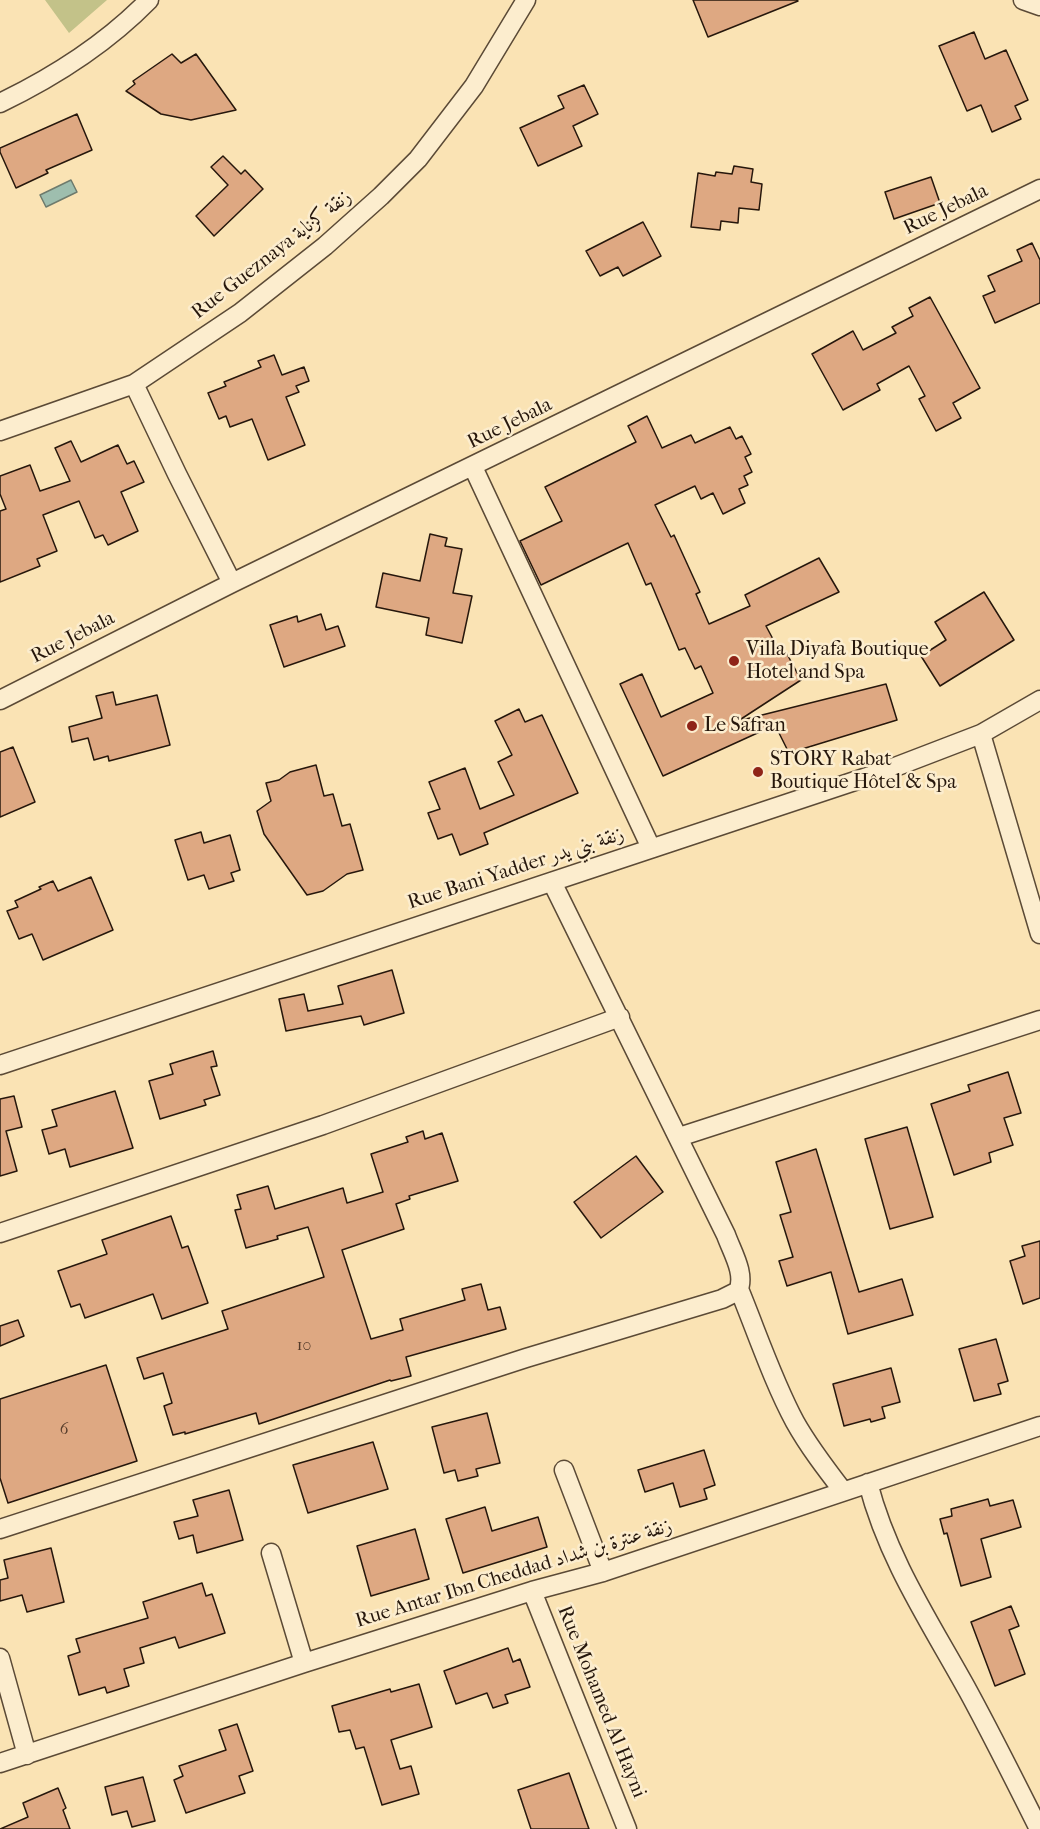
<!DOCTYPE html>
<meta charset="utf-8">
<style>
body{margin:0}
canvas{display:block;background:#fae3b4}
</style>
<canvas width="1040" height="1829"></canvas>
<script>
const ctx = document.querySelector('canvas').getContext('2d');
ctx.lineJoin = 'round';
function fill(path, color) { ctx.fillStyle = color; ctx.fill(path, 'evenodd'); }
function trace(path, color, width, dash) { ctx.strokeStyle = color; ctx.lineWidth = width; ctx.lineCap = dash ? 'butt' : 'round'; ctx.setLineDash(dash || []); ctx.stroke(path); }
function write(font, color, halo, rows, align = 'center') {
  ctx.font = font + ' "IM FELL French Canon",Amiri,serif'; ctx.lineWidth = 5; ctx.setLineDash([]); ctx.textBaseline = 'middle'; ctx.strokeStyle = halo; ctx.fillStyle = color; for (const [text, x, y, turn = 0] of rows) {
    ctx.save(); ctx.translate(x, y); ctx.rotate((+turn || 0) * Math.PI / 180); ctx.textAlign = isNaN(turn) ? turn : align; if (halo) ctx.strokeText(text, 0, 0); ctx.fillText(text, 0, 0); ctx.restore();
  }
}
fill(new Path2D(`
 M45,0H107L69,33Z`), '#c3c289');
const water = new Path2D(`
 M71,180L77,192L46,207L40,195Z`);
fill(water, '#9ebeae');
trace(water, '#6e7b6d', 1.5);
const building = new Path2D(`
 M693,0H797L798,1L708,37Z
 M974,32L985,59L1006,50L1028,100L1015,106L1021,119L992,132L981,105L967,111L939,46Z
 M172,54L181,63L196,54L236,110L191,120L161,114L126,91L135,84L133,81Z
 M584,85L598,114L573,126L582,146L538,166L520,128L564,108L558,96Z
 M77,114L92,150L46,170L48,173L16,188L0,152V148Z
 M223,156L241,174L245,170L263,189L214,236L196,216L228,185L211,167Z
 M734,166L753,169L751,182L762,184L759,210L739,208L738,223L721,221L720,230L691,227L698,173L715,176L716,172L732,174Z
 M931,177L940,203L894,219L885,192Z
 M643,222L661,256L623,276L618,267L600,276L586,251Z
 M1032,243L1040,260V303L995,323L983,296L995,291L988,276L1022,261L1017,250Z
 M930,297L980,388L953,403L961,418L936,431L919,399L925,396L909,366L877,384L880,390L843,410L812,354L853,331L863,350L896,333L892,327L913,316L909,308Z
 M274,355L282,375L304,367L309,381L296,386L299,392L286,397L305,445L268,460L252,419L230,427L226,416L219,419L208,393L226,386L224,382L261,367L258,361Z
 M647,416L662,448L691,435L695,443L730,427L736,439L742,436L751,454L745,457L752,472L744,476L748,485L739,489L745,503L723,514L713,493L701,499L695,486L655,505L671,537L674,535L700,592L696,594L709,624L750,606L745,595L819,558L839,592L766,626L782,656L787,654L801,680L738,721L886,684L897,720L789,753L775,725L663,776L620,684L642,674L661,717L713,693L701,666L695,669L685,648L679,650L651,583L646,585L628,543L541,585L520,541L562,521L545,487L636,442L628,426Z
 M71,441L81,462L118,445L127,464L134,461L144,482L121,492L138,531L108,545L103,535L95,538L79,501L43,515L57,551L37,559L40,566L0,582V511L6,509L0,494V476L30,465L40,491L70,481L55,448Z
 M430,534L447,538L445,546L462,549L453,593L472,596L462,643L426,635L429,618L376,607L383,573L420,581Z
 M984,592L1014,640L940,686L921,656L946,640L935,622Z
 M321,614L326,630L338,626L345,646L284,667L270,625L297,616L298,622Z
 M113,692L116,705L157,695L170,745L109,761L108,756L94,760L88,738L72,742L69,727L102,718L96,696Z
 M519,709L525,722L542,715L578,793L484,833L488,844L460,855L452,834L438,839L428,813L440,809L429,782L465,768L480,809L514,795L498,762L512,755L495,721Z
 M13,747L35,802L0,817V752Z
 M316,765L324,796L333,794L342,826L350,824L363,870L347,874L323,891L307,895L264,834L257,811L271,801L266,783L279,780L290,772Z
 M201,832L204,843L230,835L240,870L231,873L234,881L209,889L204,875L188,880L175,840Z
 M91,877L113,930L43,960L32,934L19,939L7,911L18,907L15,901L41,889L39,887L53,881L58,891Z
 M392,970L404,1013L364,1025L361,1016L286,1031L279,999L304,994L308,1011L343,1004L338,986Z
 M213,1051L217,1066L211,1067L220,1095L204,1100L206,1105L160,1119L149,1081L173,1074L170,1064Z
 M1008,1072L1021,1113L1004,1118L1013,1145L989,1153L991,1162L954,1175L931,1104L970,1091L968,1085Z
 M115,1091L133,1148L70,1167L65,1149L49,1154L42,1130L57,1126L52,1110Z
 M14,1096L22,1127L6,1131L17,1171L0,1176V1099Z
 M907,1127L933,1217L890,1229L865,1139Z
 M423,1131L425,1139L442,1133L458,1181L409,1196L410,1199L396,1204L404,1229L342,1250L371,1339L403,1330L400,1319L465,1300L462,1289L481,1284L488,1310L500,1307L506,1329L406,1357L411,1376L391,1381L390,1380L259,1424L256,1413L185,1434V1432L173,1435L164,1406L172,1403L163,1373L144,1379L137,1358L228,1329L222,1311L324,1277L308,1227L277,1236L278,1239L246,1248L235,1210L241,1209L237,1195L268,1186L275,1209L343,1188L347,1203L383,1192L371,1154L408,1142L406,1137Z
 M816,1149L859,1292L902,1279L913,1315L848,1334L831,1272L787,1286L779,1261L793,1257L780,1215L791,1212L776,1162Z
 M636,1156L663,1192L601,1238L574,1202Z
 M171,1216L182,1248L188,1246L208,1303L162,1319L153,1294L85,1318L80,1304L71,1307L58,1271L107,1254L102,1240Z
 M1040,1241V1298L1023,1304L1010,1261L1025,1256L1022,1246Z
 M18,1320L24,1336L0,1346V1326Z
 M996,1339L1008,1381L998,1384L1001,1394L974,1401L959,1349Z
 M106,1365L137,1461L8,1503L0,1478V1399Z
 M891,1368L900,1402L882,1407L885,1418L871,1422L870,1419L844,1426L833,1384Z
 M487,1413L500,1463L476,1469L478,1476L458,1481L455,1470L444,1473L432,1427Z
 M373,1442L388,1489L308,1513L293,1465Z
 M704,1450L715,1485L704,1489L707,1499L680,1507L673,1483L645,1492L638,1470Z
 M229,1490L243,1540L197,1553L193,1535L179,1539L174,1522L198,1516L193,1500Z
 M988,1499L990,1506L1013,1500L1021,1527L981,1539L991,1577L961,1586L947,1533L944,1534L940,1519L952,1516L951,1509Z
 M485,1507L492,1531L538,1517L547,1547L463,1573L446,1519Z
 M415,1529L429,1579L371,1596L357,1546Z
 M51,1548L64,1602L27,1612L22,1595L0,1601V1580L8,1578L4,1560Z
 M202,1583L206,1596L212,1594L225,1633L179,1648L175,1637L140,1648L144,1663L124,1669L129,1686L107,1693L105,1687L79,1695L68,1656L80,1652L76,1639L148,1618L143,1602Z
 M1011,1606L1019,1626L1009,1630L1025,1674L995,1686L971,1622Z
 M508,1648L513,1662L520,1659L530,1687L505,1695L508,1703L493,1708L487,1693L456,1704L444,1671Z
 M419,1684L432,1727L391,1740L400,1769L411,1766L419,1794L382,1805L364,1747L356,1749L350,1730L339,1732L332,1706L390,1689L391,1692Z
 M237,1724L253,1771L239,1776L245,1793L186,1813L174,1780L183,1776L179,1766L226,1750L219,1730Z
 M569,1773L589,1829H531L518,1790Z
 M143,1777L155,1821L132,1827L127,1811L112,1815L105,1787Z
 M58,1788L66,1808L63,1810L70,1829H0L28,1817L23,1803Z`);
fill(building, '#dea882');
trace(building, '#26170c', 1.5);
const street = new Path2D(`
 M1023,0L1040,6
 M0,103C56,76 106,44 149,0
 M134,384L177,474L232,583
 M0,431L134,384L240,313L325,246L381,196L418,159L474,86L526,0
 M473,467L651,848
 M0,700L232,583L1040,189
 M981,734L1040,934
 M0,1065L882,772L981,734L1040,700
 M679,1137L1040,1020
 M0,1233L323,1125L620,1017
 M739,1289C757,1333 773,1381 795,1422C809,1447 826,1469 843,1491
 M564,1470L603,1572
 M868,1483C888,1560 930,1622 968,1691C993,1737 1016,1783 1039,1829
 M0,1529L526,1358L722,1299L738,1291C746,1274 732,1252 726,1235L552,882
 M271,1553L304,1663
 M532,1591L627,1829
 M0,1658L27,1755
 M0,1763L304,1663L532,1591L603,1572L1040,1426`);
trace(street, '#5b4a36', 21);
trace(street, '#fcedce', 18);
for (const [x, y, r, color] of [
 [734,661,6,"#8f2418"],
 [692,726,6,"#8f2418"],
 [758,772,6,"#8f2418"]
]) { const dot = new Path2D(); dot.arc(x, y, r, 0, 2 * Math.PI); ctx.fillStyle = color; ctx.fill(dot); trace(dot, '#fcedce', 2); }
write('16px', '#543b2a', null, [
 ["10",304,1346],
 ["6",64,1430]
]);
write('20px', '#26170c', '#fcedce', [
 ["Rue Jebala",946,210,-26],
 ["Rue Gueznaya زنقة كزناية",272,255,-38],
 ["Rue Jebala",510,424,-26],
 ["Rue Jebala",73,638,-27],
 ["Rue Bani Yadder زنقة بني يدر",516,869,-18],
 ["Rue Antar Ibn Cheddad زنقة عنترة بن شداد",514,1574,-17],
 ["Rue Mohamed Al Hayni",601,1702,68]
]);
write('20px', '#26170c', '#fcedce', [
 ["Villa Diyafa Boutique",746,650],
 ["Hotel and Spa",746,673],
 ["Le Safran",704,726],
 ["STORY Rabat",770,760],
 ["Boutique Hôtel & Spa",770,783]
], 'left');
</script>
